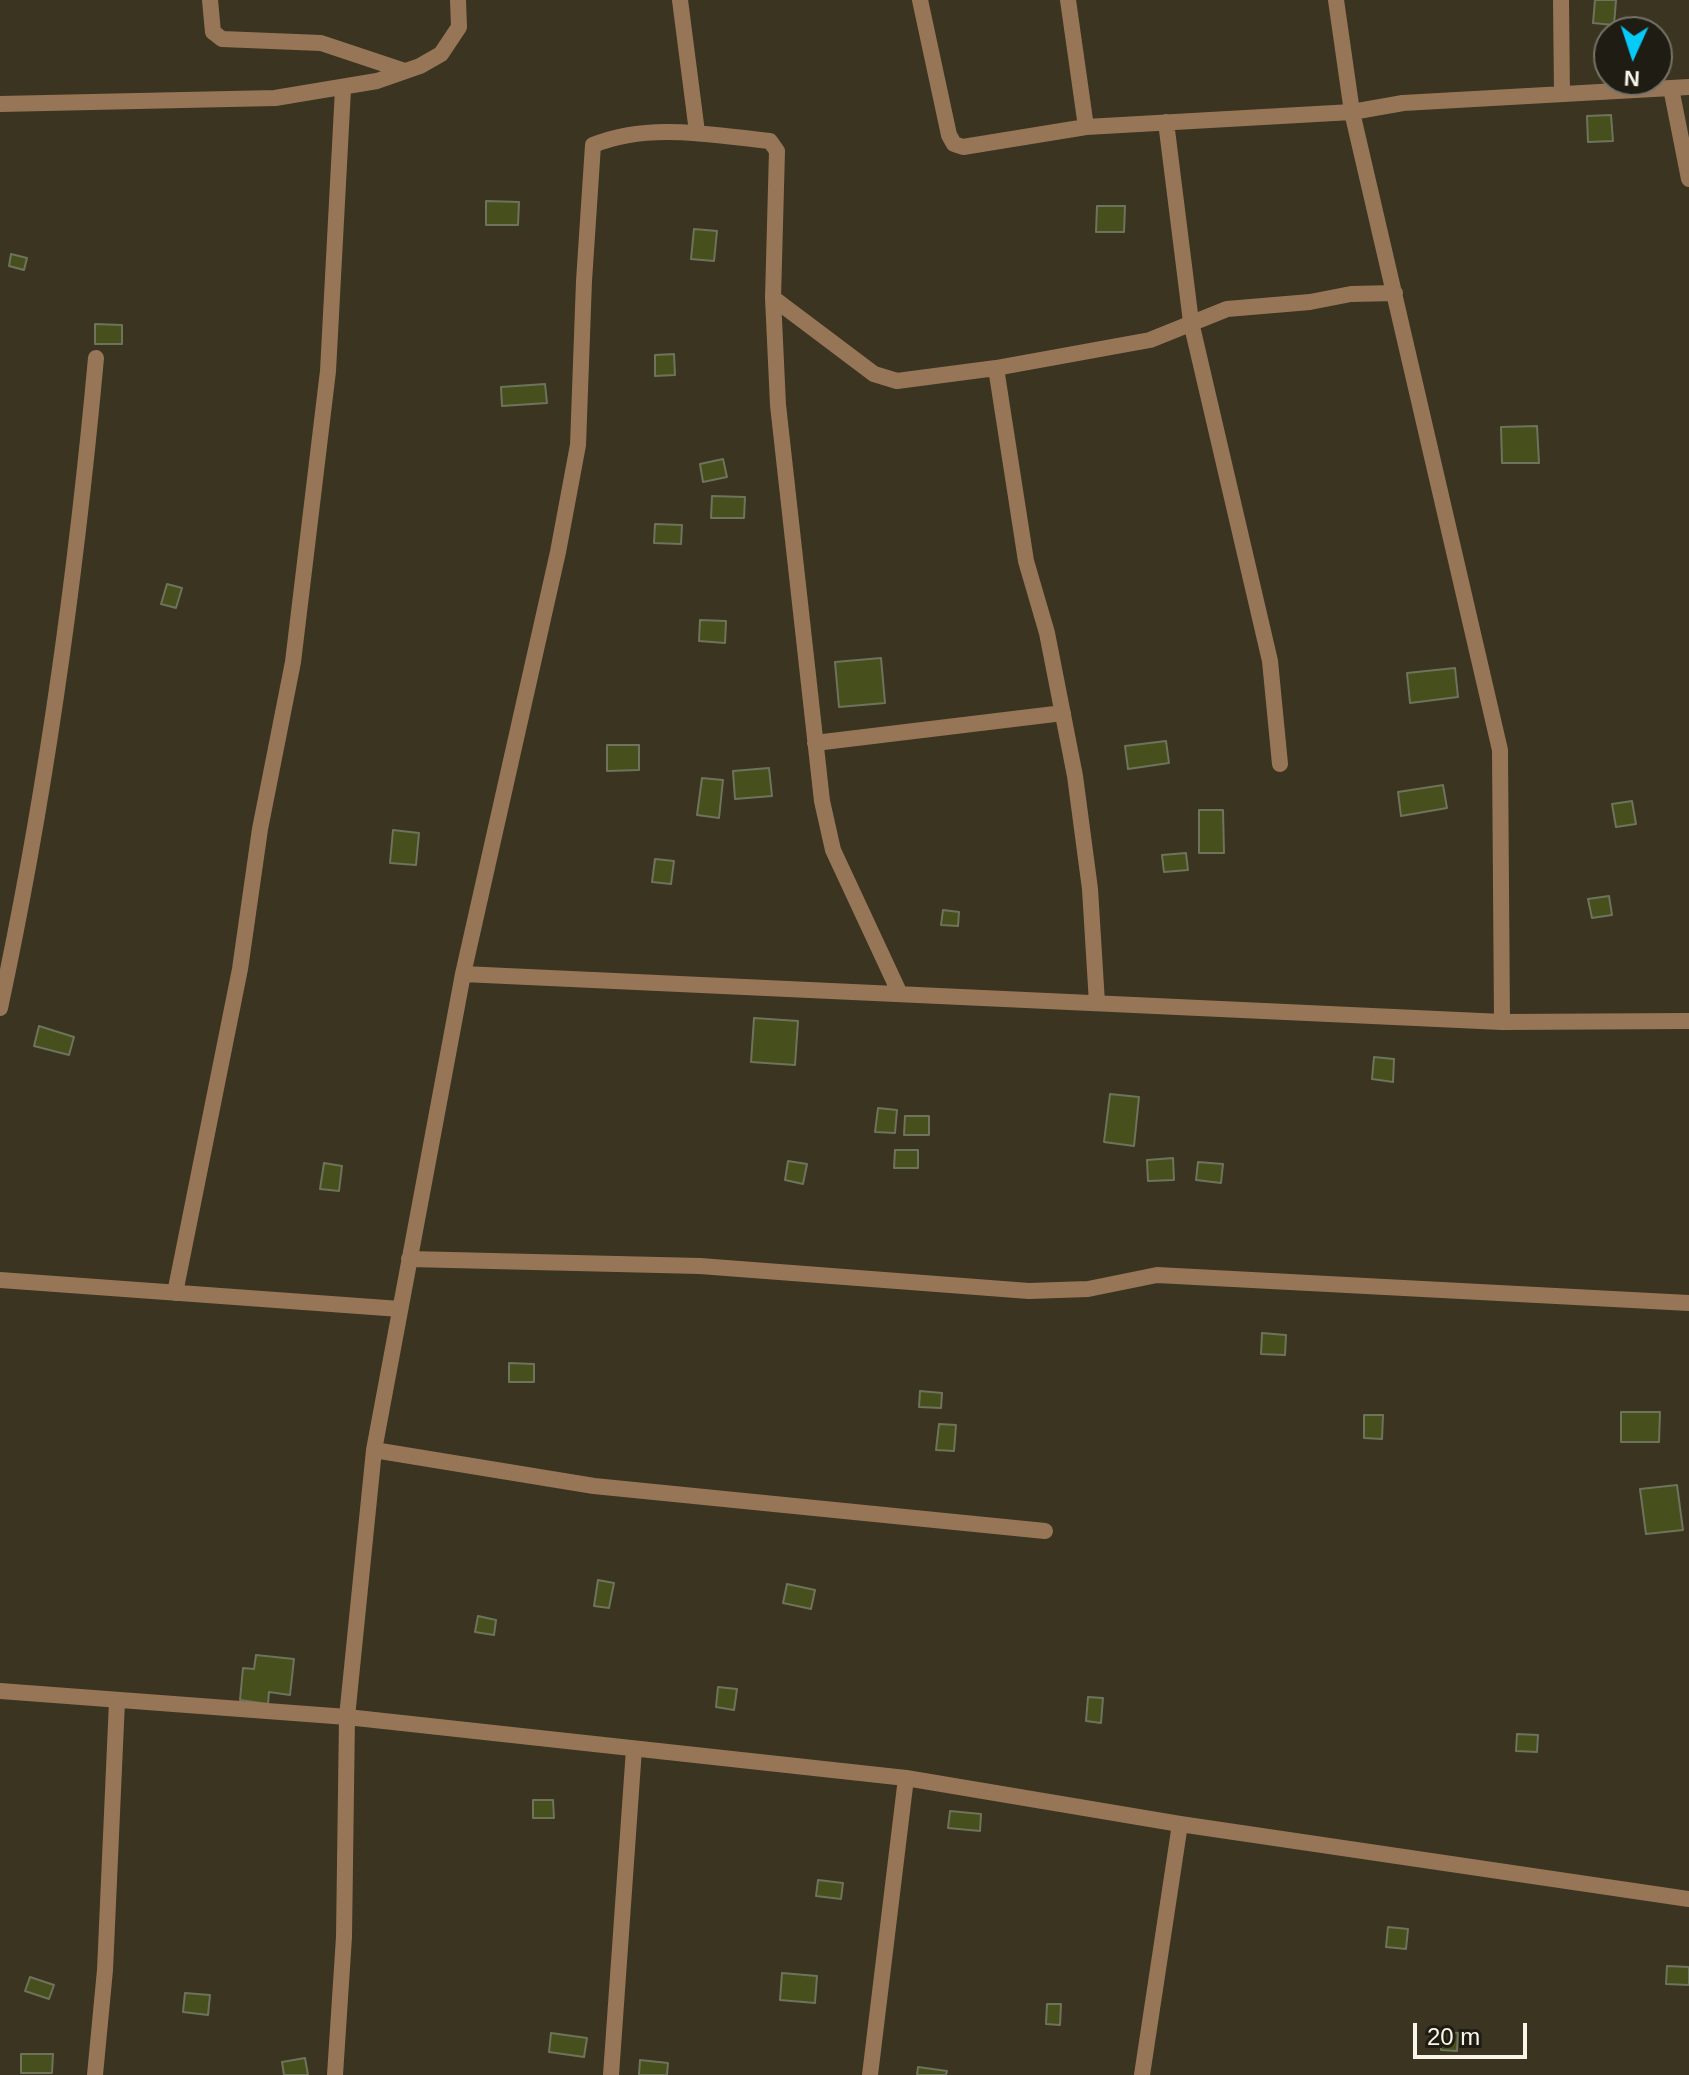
<!DOCTYPE html>
<style>
body{margin:0}
#map{position:relative;width:1689px;height:2075px;overflow:hidden;background:#3b3420;font-family:Helvetica,sans-serif}
canvas{display:block}
.north{position:absolute;left:1593px;top:16px;width:80px;height:80px;box-sizing:border-box;background:#1f1c13;border:2px solid #767368;border-radius:50%;rotate:183deg;font-size:22px;font-weight:700;line-height:32px;text-align:center;color:#f9f5e8}
.north::after{content:'';display:block;margin:auto;width:28px;height:36px;background:#06cbf9;clip-path:polygon(50% 0,100% 100%,50% 72%,0 100%)}
.scale{position:absolute;left:1413px;top:2023px;width:114px;height:36px;box-sizing:border-box;border:4px solid #f9f5e8;border-top:0;padding-left:10px;font-size:24px;line-height:28px;white-space:nowrap;color:#f9f5e8;-webkit-text-stroke:6px #1f1c13;paint-order:stroke}
</style>
<div id="map">
<canvas width="1689" height="2075"></canvas>
<div class="north">N</div>
<div class="scale">20 m</div>
</div>
<script>
const ctx = document.querySelector('canvas').getContext('2d');
ctx.lineJoin = 'round';
function fill(path, color) { ctx.fillStyle = color; ctx.fill(path, 'evenodd'); }
function trace(path, color, width, dash) { ctx.strokeStyle = color; ctx.lineWidth = width; ctx.lineCap = dash ? 'butt' : 'round'; ctx.setLineDash(dash || []); ctx.stroke(path); }
const building = new Path2D(`
 M1595,0H1616L1614,25L1593,23Z
 M1611,115L1613,141L1588,142L1587,116Z
 M486,201L519,202L518,225H486Z
 M1097,206H1125L1124,232H1096Z
 M694,229L717,231L714,261L691,259Z
 M11,254L27,258L24,270L9,266Z
 M95,324L122,325V344H95Z
 M674,354L675,375L655,376V355Z
 M545,384L547,403L502,406L501,387Z
 M1537,426L1539,463H1502L1501,427Z
 M723,459L727,477L703,482L700,464Z
 M712,496L745,497L744,518H711Z
 M655,524L682,525L681,544L654,543Z
 M167,584L182,588L176,608L161,604Z
 M700,620L726,621L725,643L699,641Z
 M881,658L885,703L839,707L835,662Z
 M1455,668L1458,697L1410,703L1407,673Z
 M1166,741L1169,763L1128,769L1125,746Z
 M607,745H639V770L607,771Z
 M769,768L772,796L735,799L733,771Z
 M702,778L723,780L719,818L697,815Z
 M1443,785L1447,808L1401,816L1398,792Z
 M1632,801L1636,824L1616,827L1612,804Z
 M1199,810H1223L1224,853H1199Z
 M393,830L419,833L416,865L390,863Z
 M1186,853L1188,870L1164,872L1162,855Z
 M655,859L674,861L671,884L652,882Z
 M1609,896L1612,915L1592,918L1588,899Z
 M943,910L959,912L958,926L941,925Z
 M754,1018L798,1021L795,1065L751,1062Z
 M39,1026L74,1037L69,1055L34,1046Z
 M1374,1057L1394,1059L1393,1082L1372,1079Z
 M1110,1094L1139,1097L1134,1146L1104,1142Z
 M878,1108L897,1110L895,1133L875,1132Z
 M905,1116H929V1135H904Z
 M895,1150H918V1168H894Z
 M1173,1158L1174,1180L1148,1181L1147,1160Z
 M788,1161L807,1164L803,1184L785,1180Z
 M1198,1162L1223,1164L1221,1183L1196,1180Z
 M324,1163L342,1166L339,1191L320,1189Z
 M1262,1333L1286,1335L1285,1355L1261,1354Z
 M509,1363L534,1364V1382H509Z
 M920,1391L942,1393L941,1408L919,1407Z
 M1621,1412H1660L1659,1442H1621Z
 M1364,1415H1383L1382,1439L1364,1438Z
 M939,1424L956,1425L954,1451L936,1450Z
 M1677,1485L1683,1530L1646,1534L1640,1489Z
 M598,1580L614,1583L609,1608L594,1606Z
 M787,1584L815,1590L811,1609L783,1603Z
 M478,1616L496,1620L494,1635L475,1632Z
 M256,1655L294,1659L290,1695L269,1692L268,1704L240,1700L243,1668L254,1669Z
 M718,1687L737,1689L734,1710L716,1707Z
 M1088,1697L1103,1698L1101,1723L1086,1721Z
 M1517,1734L1538,1735L1537,1752L1516,1751Z
 M533,1800H553L554,1818H533Z
 M950,1811L981,1814L980,1831L948,1828Z
 M818,1880L843,1883L841,1899L816,1896Z
 M1388,1927L1408,1929L1406,1949L1386,1947Z
 M1667,1966L1689,1967V1985L1666,1984Z
 M782,1973L817,1976L815,2003L780,2000Z
 M30,1977L54,1985L49,1999L25,1991Z
 M185,1993L210,1995L208,2015L183,2012Z
 M1047,2004H1061L1060,2025L1046,2024Z
 M1442,2032L1458,2033L1457,2051L1441,2050Z
 M551,2033L587,2038L584,2057L549,2052Z
 M21,2054H53L52,2073H21Z
 M305,2058L308,2075H284L282,2062Z
 M640,2060L668,2063L667,2075H639Z
 M918,2067L947,2071L946,2075H917Z`);
fill(building, '#474f1d');
trace(building, '#6e735c', 2);
trace(new Path2D(`
 M210,0L213,32L222,39L321,43L402,70
 M680,0L697,132
 M920,0L949,135L954,144L963,147L1086,127L1352,112L1403,103L1689,87
 M1068,0L1086,127
 M1336,0L1352,112L1500,750L1502,1022
 M1561,0L1562,94
 M1671,88L1689,179
 M0,104L275,98L377,81L420,66L441,54L459,27L458,0
 M1166,122L1191,322L1270,661L1280,764
 M773,298L874,374L897,381L996,368L1150,340L1227,309L1310,302L1351,294L1395,293
 M996,368L1026,561L1047,633L1075,776L1090,889L1097,1003
 M815,743L1063,713
 M463,974L1502,1022L1689,1021
 M0,1008C46,794 76,576 96,358
 M409,1259L700,1266L1029,1291L1088,1289L1157,1275L1689,1303
 M0,1280L400,1309
 M175,1293L240,969L260,829L293,662L328,371L343,89
 M374,1450L594,1486L1045,1531
 M0,1691L347,1717L906,1778L1180,1824L1689,1899
 M95,2075L105,1970L117,1701
 M335,2075L344,1937L347,1717L374,1450L463,974L558,552L578,445L584,281L593,145C649,122 711,135 770,141L777,151L773,298L778,405L822,801L833,850L900,994
 M611,2075L634,1749
 M870,2075L906,1778
 M1142,2075L1180,1824`), '#977658', 16);
</script>
